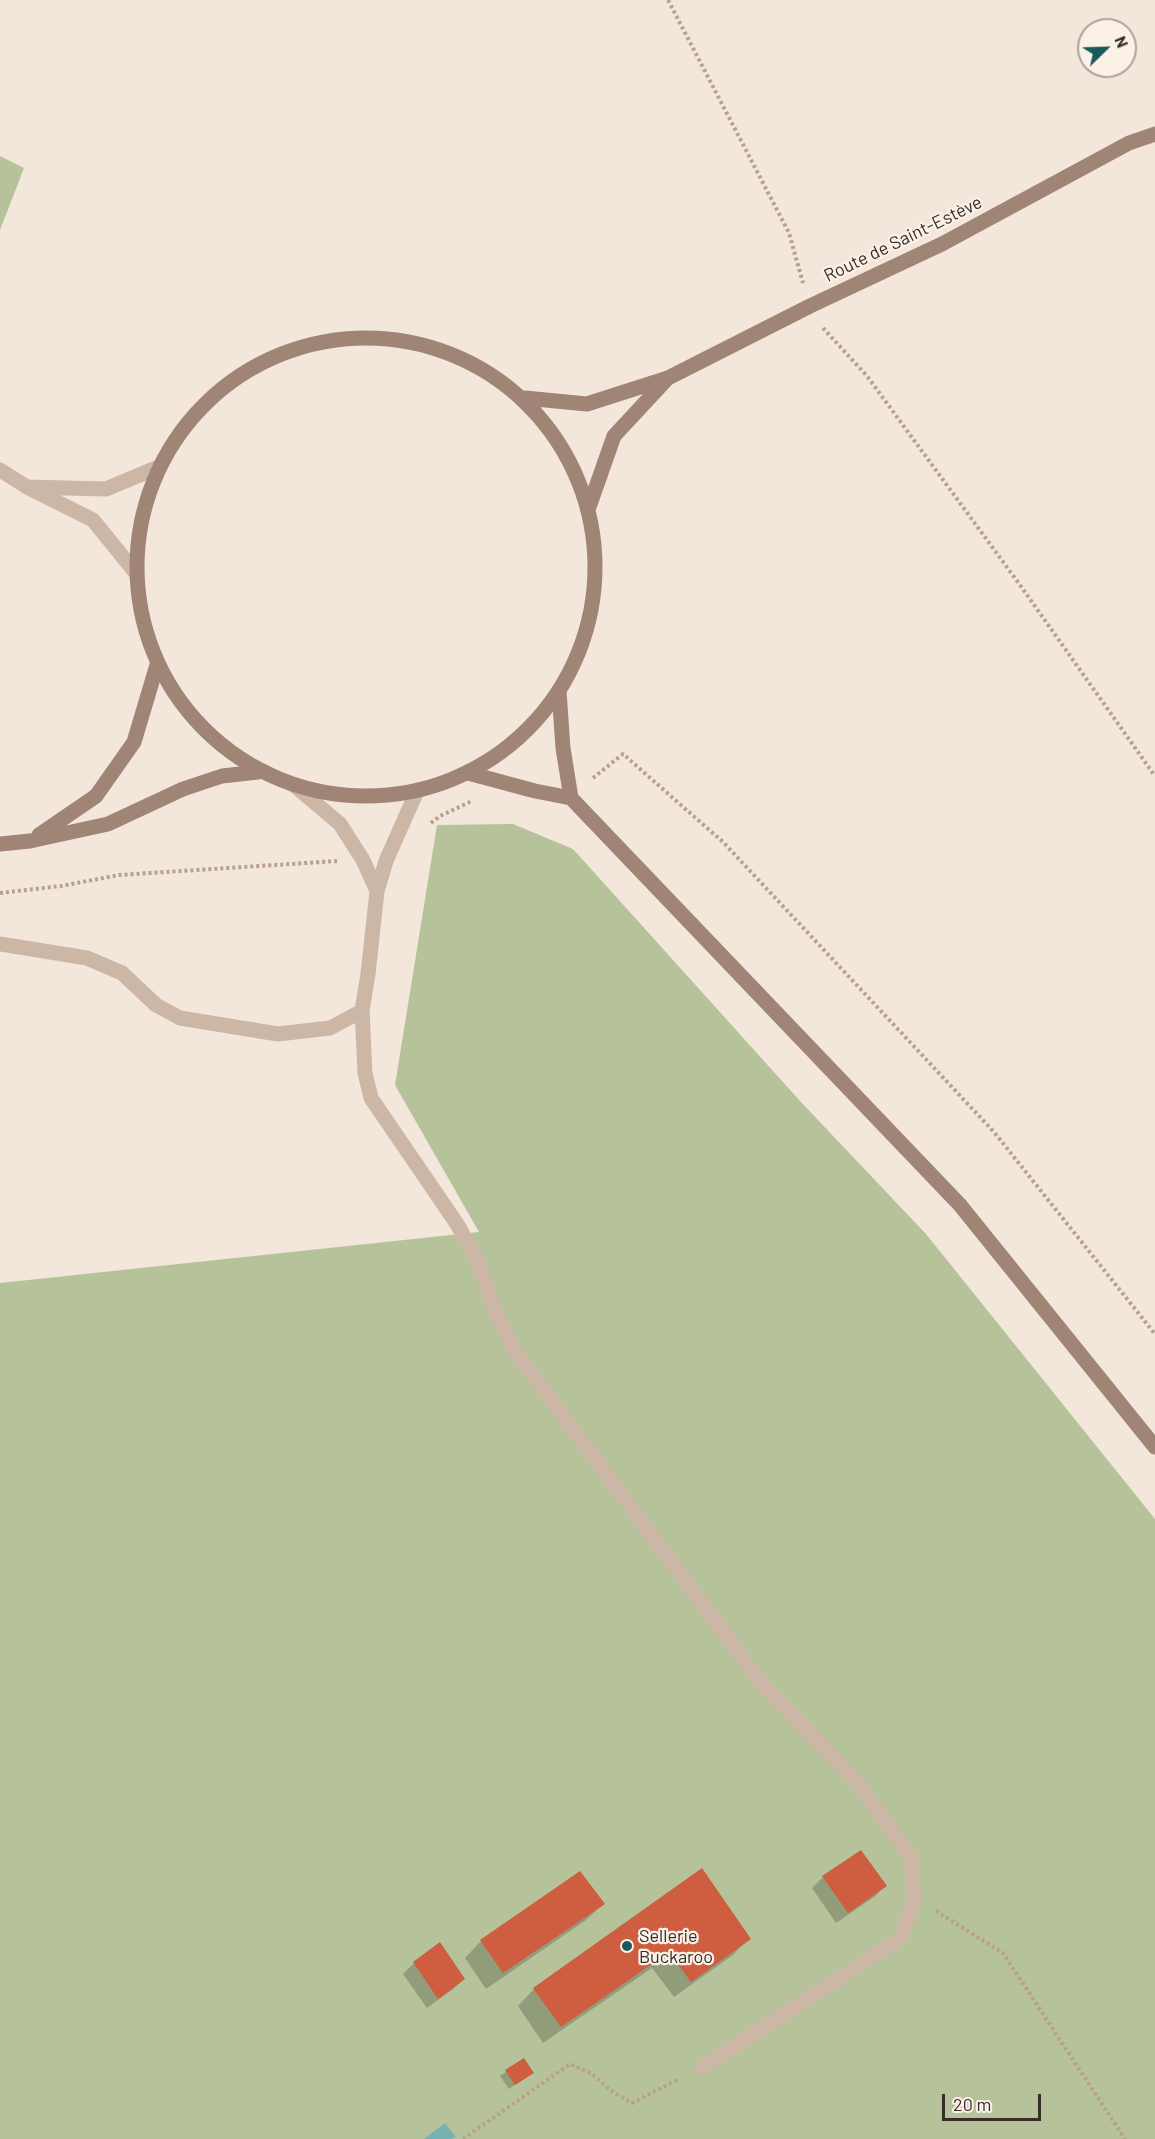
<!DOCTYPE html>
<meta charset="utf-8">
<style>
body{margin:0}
#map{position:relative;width:1155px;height:2139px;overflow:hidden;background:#f3e7db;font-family:Barlow,sans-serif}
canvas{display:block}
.north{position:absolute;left:1077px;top:18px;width:60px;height:60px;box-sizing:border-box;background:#fbf1e7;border:2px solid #ada29a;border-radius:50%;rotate:67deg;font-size:16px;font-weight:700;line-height:24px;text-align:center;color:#382c27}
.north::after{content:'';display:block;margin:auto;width:21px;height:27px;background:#1a595c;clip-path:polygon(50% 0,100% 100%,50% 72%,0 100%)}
.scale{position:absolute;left:942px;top:2094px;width:99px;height:27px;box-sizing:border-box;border:3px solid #382c27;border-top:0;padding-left:8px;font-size:18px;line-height:21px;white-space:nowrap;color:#382c27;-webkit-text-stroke:4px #fbf1e7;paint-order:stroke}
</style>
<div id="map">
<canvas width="1155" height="2139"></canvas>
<div class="north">N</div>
<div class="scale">20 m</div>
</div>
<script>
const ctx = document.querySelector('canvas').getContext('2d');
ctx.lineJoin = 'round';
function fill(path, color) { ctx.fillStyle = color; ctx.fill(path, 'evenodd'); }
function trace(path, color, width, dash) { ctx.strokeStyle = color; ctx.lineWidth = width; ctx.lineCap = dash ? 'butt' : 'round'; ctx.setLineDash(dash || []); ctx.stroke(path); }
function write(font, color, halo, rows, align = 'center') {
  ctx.font = font + ' Barlow,sans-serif'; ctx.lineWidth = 4.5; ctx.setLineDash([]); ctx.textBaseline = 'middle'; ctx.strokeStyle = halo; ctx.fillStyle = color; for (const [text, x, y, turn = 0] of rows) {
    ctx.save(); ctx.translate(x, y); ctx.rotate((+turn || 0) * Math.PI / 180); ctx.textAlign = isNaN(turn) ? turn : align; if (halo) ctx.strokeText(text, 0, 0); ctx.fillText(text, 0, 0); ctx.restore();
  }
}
fill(new Path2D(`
 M0,156L24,168L0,230Z
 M513,824L573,849L800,1101L926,1234L1155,1519V2139H0V1283L479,1232L395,1085L437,825Z`), '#b6c39a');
fill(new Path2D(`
 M445,2123L456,2137L452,2139H424Z`), '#78b1b2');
fill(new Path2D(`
 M701,1870L749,1938L733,1955L674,1997L652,1968L543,2043L518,2006L534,1989Z
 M823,1877L885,1886L874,1897L836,1923L812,1888Z
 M603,1904L586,1920L486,1989L465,1958L481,1941Z
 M414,1963L464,1979L452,1990L427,2008L403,1974Z
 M524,2060L532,2073L509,2089L500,2076Z`), '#0003');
fill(new Path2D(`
 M861,1850L887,1886L848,1913L822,1876Z
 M702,1868L751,1939L691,1982L669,1952L561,2027L533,1988Z
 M580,1871L605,1904L503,1973L480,1940Z
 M440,1942L465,1979L438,1999L413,1962Z
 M524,2058L534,2073L515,2085L505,2070Z`), '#ce5e3f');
trace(new Path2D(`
 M668,0L789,233L803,283
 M823,328L867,376L1020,585L1155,776
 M593,778L623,754L723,842L994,1132L1155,1334
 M431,823L440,816L472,801
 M0,893L61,886L119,875L337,861
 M936,1911L1003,1953L1125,2139
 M463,2139L570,2064L592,2074L610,2090L632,2103L679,2079`), '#b8a090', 4, [3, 3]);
trace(new Path2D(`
 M0,470L27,487
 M135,572L93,520L27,487L106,489L156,468
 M362,1011L365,1073L371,1098L457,1224L476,1258L497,1315L515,1351L762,1684L858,1783L910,1856L915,1898L901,1938L701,2068`), '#ccb7a6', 15);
trace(new Path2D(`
 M294,785L340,824L363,860L377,891
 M0,944L87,958L122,973L156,1005L180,1018L278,1034L330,1028L362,1011L368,974L377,891L386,861L417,791`), '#ccb7a6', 15);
trace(new Path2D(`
 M137 567a229 229 0 1 1 458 0a229 229 0 1 1-458 0Z
 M525,398L587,404L668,378L810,306L942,244L1129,143L1155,134
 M589,507L614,436L667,379
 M559,691L563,748L571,798L960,1205L1155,1447
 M468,773L535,791L571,798
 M39,835L96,796L134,742L157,665
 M0,844L30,841L108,824L183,789L222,776L258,772`), '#a08577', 15);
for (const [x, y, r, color] of [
 [627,1946,6,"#1a595c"]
]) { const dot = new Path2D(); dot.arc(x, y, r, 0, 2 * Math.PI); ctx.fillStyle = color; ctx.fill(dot); trace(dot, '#fbf1e7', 2); }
write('18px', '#382c27', '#fbf1e7', [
 ["Route de Saint-Estève",903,239,-26]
]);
write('18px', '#382c27', '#fbf1e7', [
 ["Sellerie",639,1936],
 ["Buckaroo",639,1957]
], 'left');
</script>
